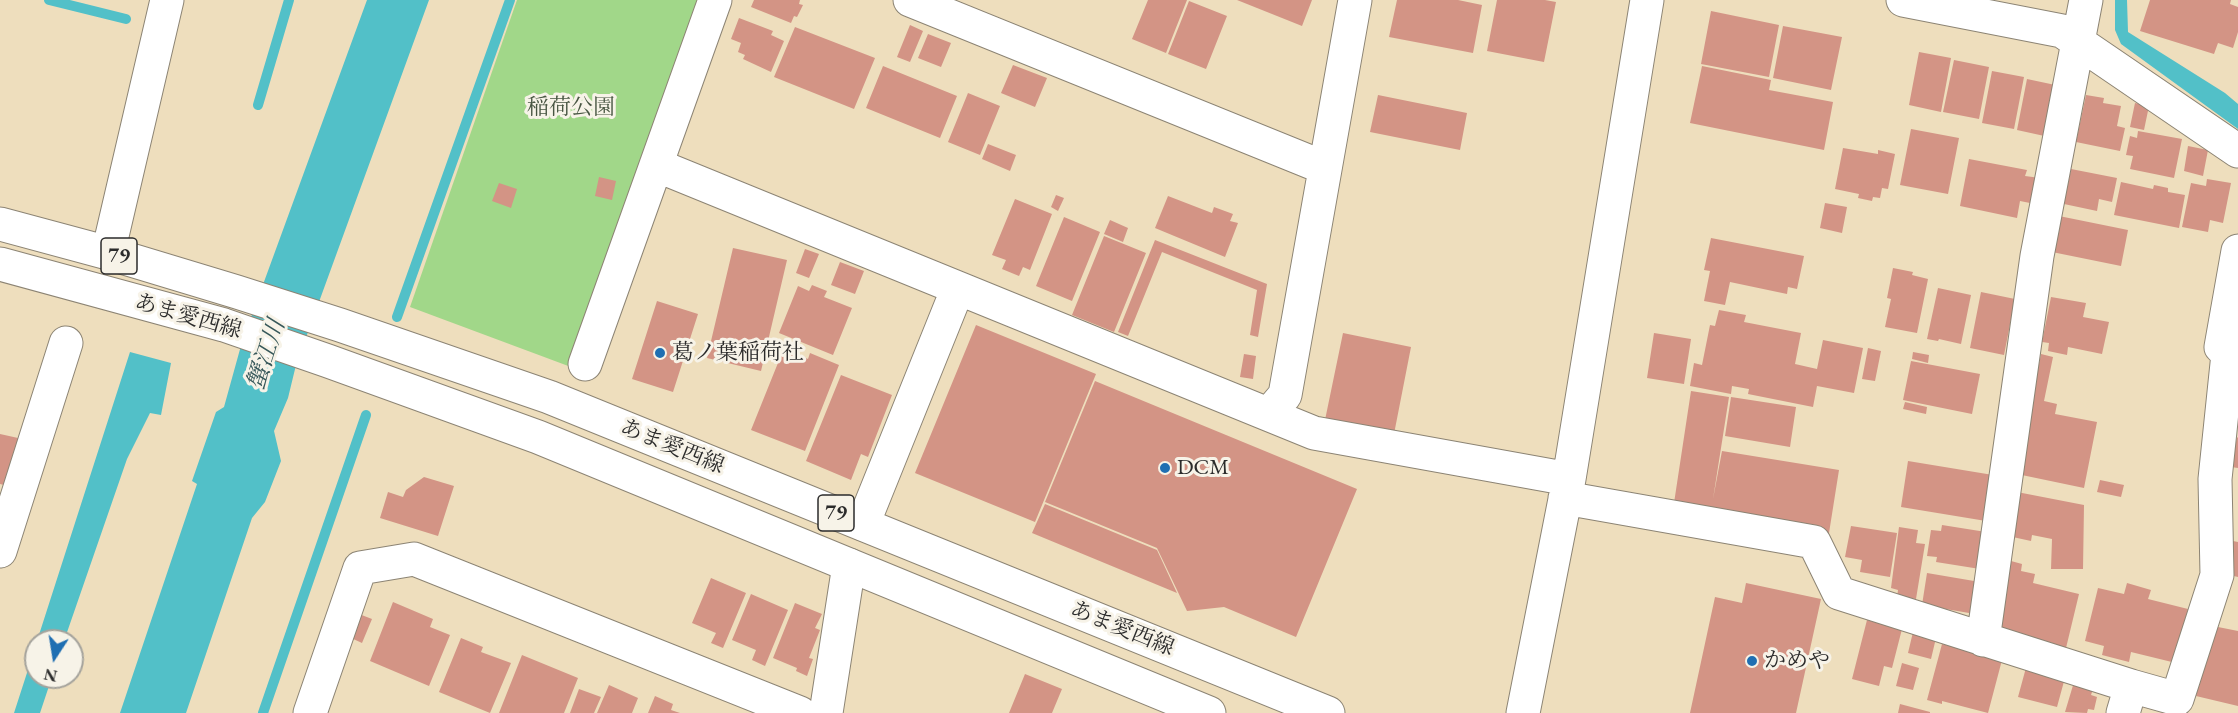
<!DOCTYPE html>
<meta charset="utf-8">
<style>
body{margin:0}
#map{position:relative;width:2238px;height:713px;overflow:hidden;background:#eedebd;font-family:"EB Garamond",serif}
canvas{display:block}
.north{position:absolute;left:24px;top:629px;width:60px;height:60px;box-sizing:border-box;background:#f7f3e8;border:2px solid #a5a39c;border-radius:50%;rotate:192deg;font-size:16px;font-weight:700;line-height:24px;text-align:center;color:#2b2b2b}
.north::after{content:'';display:block;margin:auto;width:21px;height:27px;background:#1f6fb2;clip-path:polygon(50% 0,100% 100%,50% 72%,0 100%)}
</style>
<div id="map">
<canvas width="2238" height="713"></canvas>
<div class="north">N</div>
</div>
<script>
const ctx = document.querySelector('canvas').getContext('2d');
ctx.lineJoin = 'round';
function fill(path, color) { ctx.fillStyle = color; ctx.fill(path, 'evenodd'); }
function trace(path, color, width, dash) { ctx.strokeStyle = color; ctx.lineWidth = width; ctx.lineCap = dash ? 'butt' : 'round'; ctx.setLineDash(dash || []); ctx.stroke(path); }
function write(font, color, halo, rows, align = 'center') {
  ctx.font = font + ' "EB Garamond","Noto Serif JP",serif'; ctx.lineWidth = 6; ctx.setLineDash([]); ctx.textBaseline = 'middle'; ctx.strokeStyle = halo; ctx.fillStyle = color; for (const [text, x, y, turn = 0] of rows) {
    ctx.save(); ctx.translate(x, y); ctx.rotate((+turn || 0) * Math.PI / 180); ctx.textAlign = isNaN(turn) ? turn : align; if (halo) ctx.strokeText(text, 0, 0); ctx.fillText(text, 0, 0); ctx.restore();
  }
}
fill(new Path2D(`
 M517,0H701L571,367L410,307Z`), '#a1d789');
fill(new Path2D(`
 M367,0H429L296,365L288,398L274,431L281,461L265,502L252,518L186,713H120L197,484L192,481L216,412L224,407L242,342Z
 M2115,0H2127L2128,32L2225,93L2238,104V129L2121,44L2115,30Z
 M130,352L171,363L161,415L150,413L127,459L64,641H37Z
 M36,645V677H52L40,713H14Z`), '#52c0c8');
trace(new Path2D(`
 M49,0L126,19
 M258,105L289,0
 M397,317L510,0
 M263,713L366,415`), '#52c0c8', 10);
fill(new Path2D(`
 M754,0H800L799,4L803,5L797,17L794,16L791,23L751,7Z
 M1148,0H1187L1166,53L1132,39Z
 M1237,0H1312L1302,26Z
 M1397,0H1458L1482,5L1473,53L1389,37Z
 M1497,0H1545L1556,2L1544,62L1487,51Z
 M2150,0H2231L2230,4L2238,7V32L2233,48L2218,43L2214,54L2140,31Z
 M1189,1L1227,16L1206,69L1168,54Z
 M1711,11L1779,25L1769,77L1701,64Z
 M739,18L773,31L771,35L784,41L771,72L743,59L745,55L738,52L741,43L731,39Z
 M910,25L923,31L910,62L897,57Z
 M1783,26L1842,37L1831,90L1773,78Z
 M795,27L875,58L854,109L774,77Z
 M928,34L951,43L941,67L918,58Z
 M1919,52L1951,58L1941,112L1909,105Z
 M1954,60L1989,67L1979,119L1943,112Z
 M1013,65L1047,78L1035,107L1001,93Z
 M883,66L957,96L940,138L866,108Z
 M1702,66L1771,80L1769,90L1833,102L1824,150L1690,123Z
 M1992,71L2024,77L2014,129L1982,123Z
 M2027,79L2060,86L2049,137L2017,130Z
 M968,93L1000,106L980,155L948,142Z
 M1378,95L1467,113L1460,150L1370,132Z
 M2086,95L2104,98L2103,103L2121,106L2117,126L2125,128L2120,151L2076,142Z
 M2135,103L2149,106L2144,130L2130,127Z
 M1911,129L1959,138L1948,194L1900,185Z
 M2138,131L2182,139L2174,178L2130,169L2133,156L2126,155L2130,136L2137,138Z
 M988,144L1016,155L1010,171L982,159Z
 M2188,146L2208,150L2203,176L2184,171Z
 M1843,148L1878,154V150L1895,154L1888,189L1882,188L1880,198L1873,197L1872,201L1858,198L1859,194L1835,189Z
 M1969,159L2027,170L2025,176L2040,178L2035,204L2020,201L2017,218L1960,206Z
 M2071,169L2117,178L2112,202L2099,199L2097,211L2064,204Z
 M599,177L616,181L612,200L595,196Z
 M2207,179L2231,183L2223,223L2210,220L2208,232L2182,227L2191,183L2206,186Z
 M2121,182L2153,189L2154,185L2168,188V192L2185,195L2179,228L2114,215Z
 M499,183L517,189L511,208L492,201Z
 M1056,195L1064,198L1058,211L1051,207Z
 M1168,196L1212,213L1214,207L1233,214L1230,221L1238,223L1225,257L1155,228Z
 M1015,199L1052,214L1030,270L1023,267L1019,276L1002,269L1006,260L992,255Z
 M1825,203L1847,207L1842,233L1820,228Z
 M2059,216L2128,230L2121,266L2052,252Z
 M1064,217L1100,232L1072,301L1036,286Z
 M1110,220L1128,228L1123,242L1104,234Z
 M1104,236L1146,253L1114,332L1072,315Z
 M1711,238L1804,256L1797,289L1788,287L1787,294L1730,282L1725,305L1704,301L1710,271L1704,270Z
 M1155,240L1267,284L1258,337L1250,335L1257,290L1162,252L1128,336L1118,332Z
 M733,248L787,260L761,371L707,358Z
 M805,249L819,254L809,278L796,273Z
 M840,262L864,271L855,294L831,285Z
 M1893,268L1913,272L1912,275L1928,279L1917,333L1885,327L1891,299L1887,298Z
 M812,285L827,291L824,297L852,308L833,355L779,333L798,286L809,291Z
 M1938,288L1971,295L1961,344L1939,339L1938,341L1927,339Z
 M1981,292L2015,299L2004,355L1970,348Z
 M2051,297L2086,303L2083,317L2109,322L2102,354L2068,347L2067,355L2048,351L2049,343L2042,342Z
 M657,301L698,314L673,392L632,379Z
 M1719,310L1746,315L1744,322L1801,333L1795,364L1817,369L1823,340L1863,348L1854,393L1817,386L1813,407L1748,394L1749,389L1732,386L1731,394L1690,386L1694,363L1702,365L1710,325L1715,326Z
 M976,325L1096,374L1035,522L915,473Z
 M1343,333L1411,347L1394,434L1325,420Z
 M1654,333L1691,339L1684,384L1647,378Z
 M784,348L808,359L810,353L839,365L805,451L751,430Z
 M1868,348L1881,351L1875,381L1862,379Z
 M1913,352L1929,355L1928,363L1912,359Z
 M1244,354L1256,356L1253,379L1240,377Z
 M2041,354L2053,357L2044,401L2057,404L2055,414L2097,422L2084,488L2017,474Z
 M1911,361L1980,374L1972,414L1903,400Z
 M841,375L892,395L868,457L861,454L851,480L806,461Z
 M1095,381L1357,489L1296,637L1224,607L1187,611L1157,548L1045,502Z
 M1691,391L1729,397L1713,499L1722,451L1839,470L1829,533L1711,513L1674,503Z
 M1731,397L1796,407L1790,447L1725,436Z
 M1905,402L1927,407L1926,414L1903,409Z
 M0,434L18,438L8,486L0,484Z
 M2237,437L2238,438V468L2231,467Z
 M1908,461L1993,475L1986,521L1901,507Z
 M424,477L454,486L438,536L380,518L388,492L403,497L406,490Z
 M2100,480L2124,485L2121,497L2097,492Z
 M2017,492L2084,505L2083,569H2051L2052,539L2032,535L2031,541L2008,536Z
 M1045,504L1157,550L1177,593L1032,533Z
 M1942,525L1986,532L1980,569L1936,562L1937,557L1927,556L1931,530L1941,531Z
 M1851,526L1897,533L1890,577L1860,572L1862,560L1845,557Z
 M1899,527L1918,530L1916,543L1925,544L1916,599L1897,597L1898,590L1891,588Z
 M2233,541L2238,542V577L2225,574Z
 M2011,561L2022,564L2021,571L2035,574L2033,583L2079,594L2066,648L1995,631Z
 M1927,573L1980,582L1975,614L1922,605Z
 M711,578L746,593L723,648L711,643L716,633L692,623Z
 M1746,583L1821,599L1796,713H1690L1715,597L1742,603Z
 M2127,583L2151,590L2148,599L2188,609L2176,663L2131,652L2129,662L2102,655L2104,646L2085,641L2098,588L2124,594Z
 M751,594L788,610L765,666L752,660L756,650L732,640Z
 M393,602L433,619L430,627L450,635L429,686L370,661Z
 M795,603L822,614L815,628L820,630L809,658L813,659L807,676L796,671L797,668L773,658Z
 M359,614L372,619L362,643L349,637Z
 M1867,620L1902,629L1892,668L1884,666L1879,686L1852,679Z
 M2213,626L2238,631V706L2196,696Z
 M1913,632L1936,638L1931,659L1908,653Z
 M461,638L483,647L481,652L511,663L490,713L439,692Z
 M1942,644L2002,660L1988,713L1942,701V704L1927,700Z
 M522,655L578,678L564,713H499Z
 M1902,663L1919,668L1913,690L1896,686Z
 M2027,664L2066,674L2057,707L2018,697Z
 M1025,674L1062,689L1052,713H1009Z
 M2074,682L2094,686L2091,695L2097,697L2094,710L2088,709L2087,713L2065,712Z
 M609,685L638,698L632,713H597Z
 M579,689L601,697L594,713H570Z
 M655,696L673,704L671,710L680,713H648Z
 M1900,704L1930,712V713H1898Z`), '#d39485');
const minor = new Path2D(`
 M910,0L1325,168
 M1903,0L2062,31L2238,151
 M656,165L1314,433L1569,479
 M108,253L167,0
 M585,364L715,0
 M1269,414L1285,395L1355,0
 M1565,498L1814,542L1839,593L2131,686
 M863,524L958,288
 M0,551L66,343
 M1983,640L2037,256L2086,0
 M310,713L360,568L414,559L800,713
 M826,713L849,565
 M1523,713L1569,479L1647,0
 M2123,713L2131,686L2177,699L2217,575L2215,479L2228,354L2221,347L2238,251`);
const major = new Path2D(`
 M0,224L108,253L237,292L340,325L549,397L1328,713
 M0,264L224,325L328,361L538,437L1209,713`);
trace(minor, '#8c8474', 35);
trace(major, '#8c8474', 35);
trace(minor, '#fff', 33);
trace(major, '#fff', 33);
for (const [x, y, r, color] of [
 [660,353,6,"#1f6fb2"],
 [1165,468,6,"#1f6fb2"],
 [1752,661,6,"#1f6fb2"]
]) { const dot = new Path2D(); dot.arc(x, y, r, 0, 2 * Math.PI); ctx.fillStyle = color; ctx.fill(dot); trace(dot, '#f7f3e8', 2); }
for (const [x, y, w] of [
 [119,256,36],
 [836,513,36]
]) { const box = new Path2D(); box.roundRect(x - w / 2, y - 18, w, 36, 4.5); ctx.fillStyle = '#f7f3e8'; ctx.fill(box); trace(box, '#2b2b2b', 1.5); }
write('bold 21px', '#2b2b2b', null, [
 ["79",119,256],
 ["79",836,513]
]);
write('22px', '#485642', '#f7f3e8', [
 ["稲荷公園",571,108]
]);
write('22px', '#2b2b2b', '#f7f3e8', [
 ["あま愛西線",188,317,16],
 ["あま愛西線",672,447,22],
 ["あま愛西線",1122,629,22]
]);
write('22px', '#2b2b2b', '#f7f3e8', [
 ["葛ノ葉稲荷社",672,353],
 ["DCM",1177,468],
 ["かめや",1764,661]
], 'left');
write('italic 24px', '#37585a', '#f7f3e8', [
 ["蟹江川",267,355,-72]
]);
</script>
